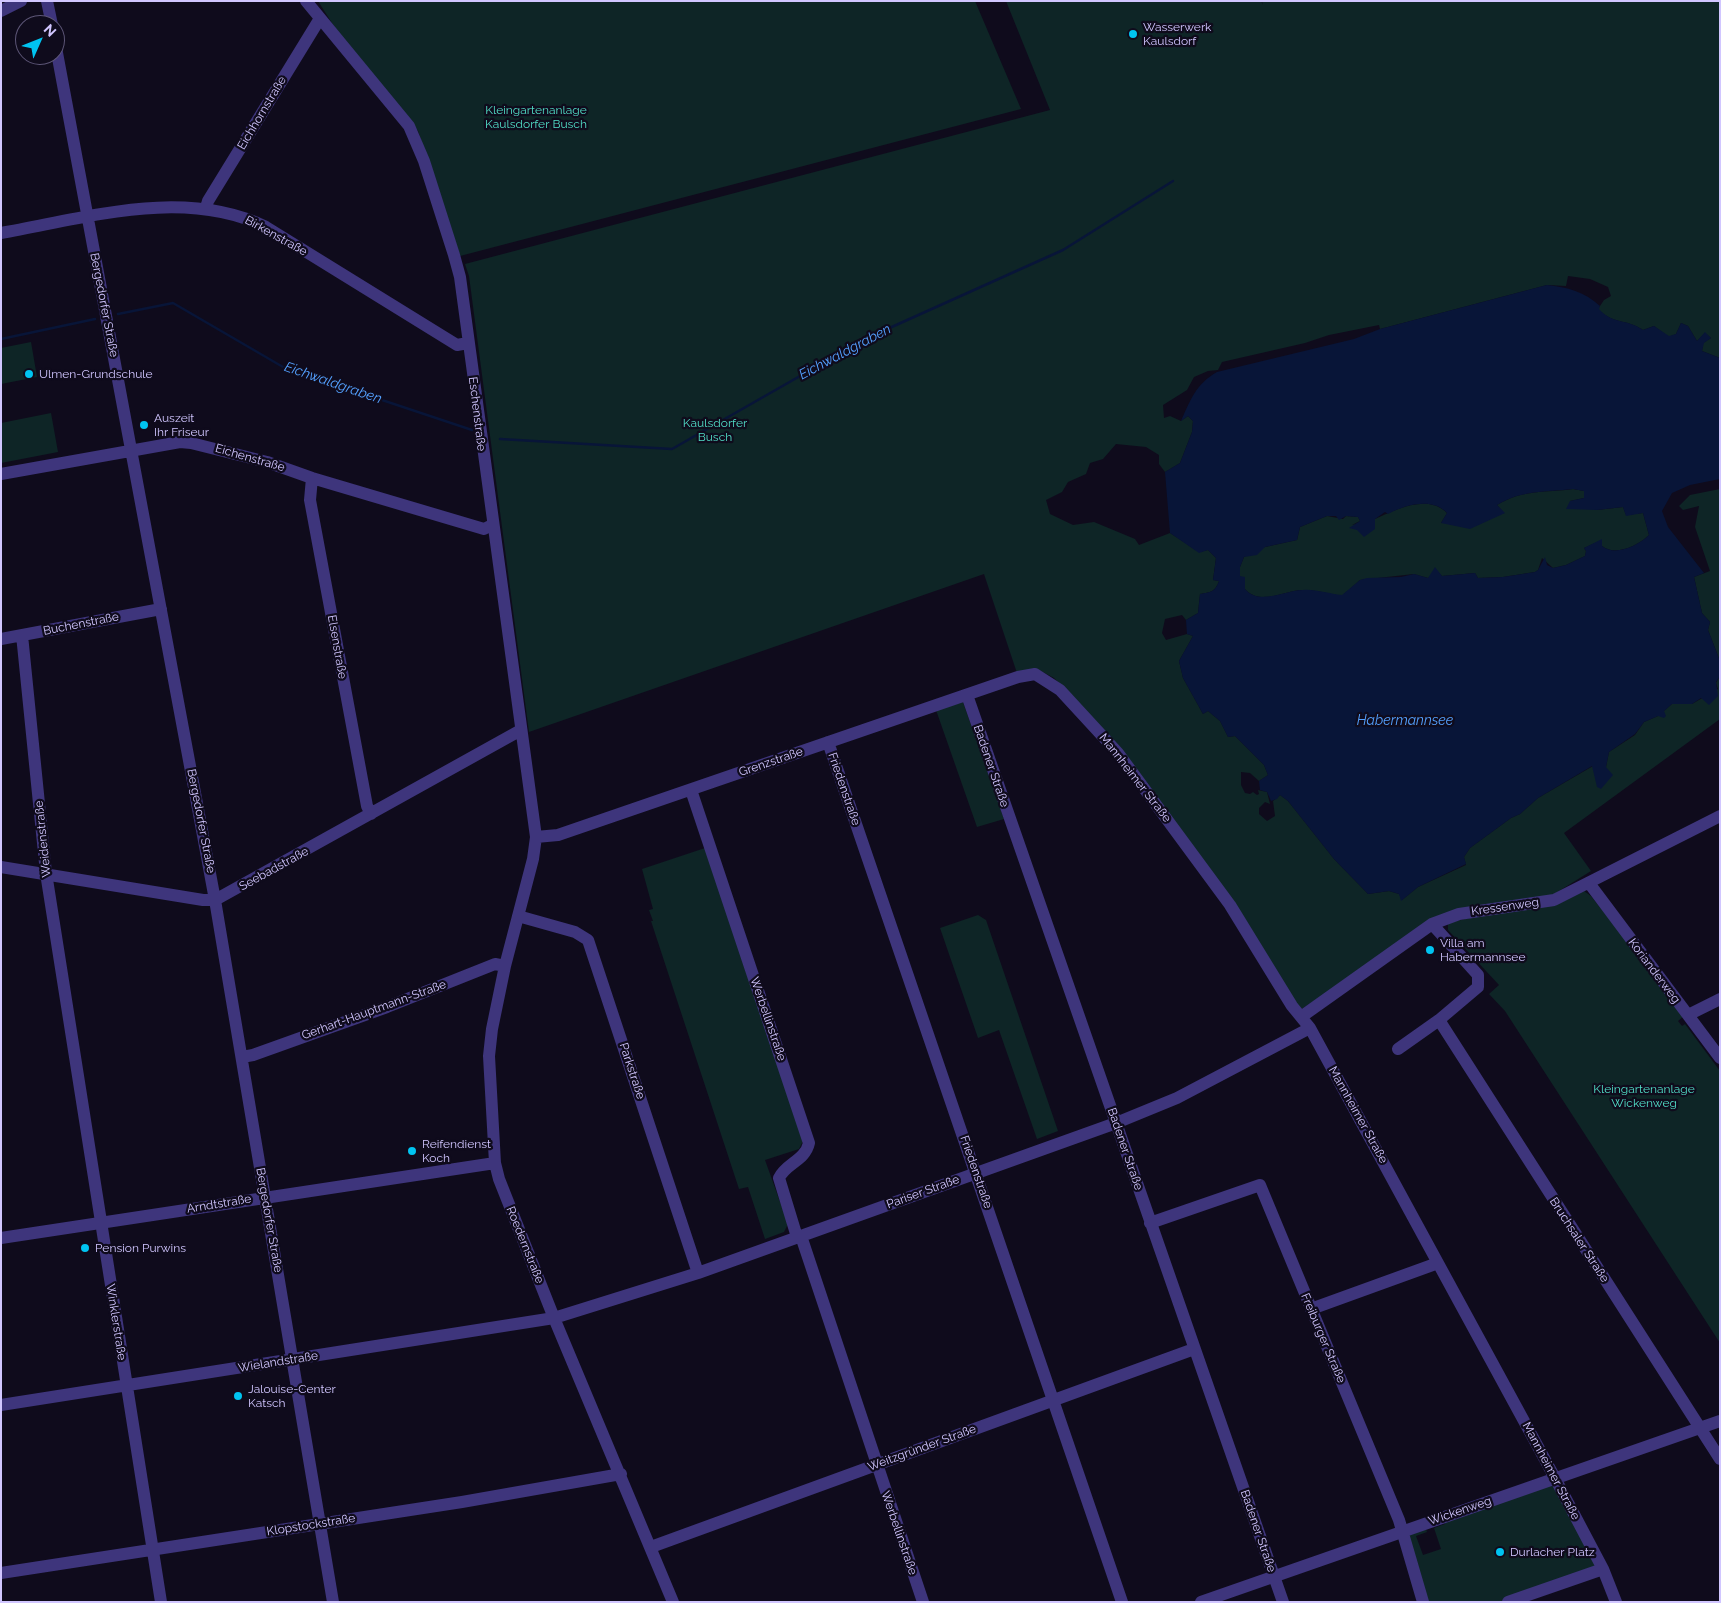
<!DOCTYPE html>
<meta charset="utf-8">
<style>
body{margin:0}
#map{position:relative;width:1721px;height:1603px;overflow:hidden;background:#0f0b1c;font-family:Raleway,sans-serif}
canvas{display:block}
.frame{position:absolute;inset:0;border:2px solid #d1c6ff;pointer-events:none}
.north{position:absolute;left:15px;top:15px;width:50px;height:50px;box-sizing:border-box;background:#0f0b1c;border:1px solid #5d5677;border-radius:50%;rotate:46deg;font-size:14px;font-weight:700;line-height:20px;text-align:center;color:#d1c6ff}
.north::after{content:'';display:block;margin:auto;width:18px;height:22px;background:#00c4f1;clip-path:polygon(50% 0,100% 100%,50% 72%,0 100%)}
</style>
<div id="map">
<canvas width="1721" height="1603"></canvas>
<div class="frame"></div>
<div class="north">N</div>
</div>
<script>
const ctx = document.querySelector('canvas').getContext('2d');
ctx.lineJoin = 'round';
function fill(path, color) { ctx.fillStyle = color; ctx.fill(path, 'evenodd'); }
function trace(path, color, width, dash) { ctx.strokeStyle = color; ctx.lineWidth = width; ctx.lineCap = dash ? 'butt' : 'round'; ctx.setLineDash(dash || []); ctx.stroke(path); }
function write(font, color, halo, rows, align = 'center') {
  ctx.font = font + ' Raleway,sans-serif'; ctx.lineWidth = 4.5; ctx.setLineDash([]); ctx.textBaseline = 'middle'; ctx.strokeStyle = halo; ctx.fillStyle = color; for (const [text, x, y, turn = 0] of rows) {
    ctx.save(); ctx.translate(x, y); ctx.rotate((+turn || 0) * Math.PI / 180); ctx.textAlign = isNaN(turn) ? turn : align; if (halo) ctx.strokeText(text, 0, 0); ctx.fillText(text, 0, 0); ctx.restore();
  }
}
fill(new Path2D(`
 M318,1H975L1021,109L460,256L418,131L344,42Z
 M1006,1H1261L1263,5L1262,1H1720V358L1702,351L1703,343L1711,338L1705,333L1697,341L1688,326L1681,323L1676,334L1669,337L1654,326L1643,330C1625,318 1613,325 1598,309L1604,300L1611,296L1608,287L1590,279L1568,276L1566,286L1547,285L1380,329L1379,325L1329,335L1305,343L1222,362L1218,370L1208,371L1194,377L1187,390L1163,405L1164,418L1170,416L1181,421L1188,416L1193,421L1192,432L1180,463L1165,472L1159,464V455L1146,447L1116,444L1103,459L1090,463L1086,474L1068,482L1062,492L1046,500L1050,514L1073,525L1094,522L1135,539L1139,545L1170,533L1199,552L1208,550L1216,558L1213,580L1219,581C1215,592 1211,592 1200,594L1198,613L1186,620L1182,615L1165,619L1162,633L1166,640L1187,634L1193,636L1179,661L1183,678L1203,714L1208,711L1220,721L1228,737L1235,736L1264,765L1268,775L1259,781L1250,773L1241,772V785L1245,793L1250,794L1253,792L1257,795L1259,794L1258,790L1267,792L1270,804L1265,802L1259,808V814L1267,821L1275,816L1273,801L1280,795L1288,801L1334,859L1368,894L1389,891L1399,894L1402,900L1418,887L1466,865L1464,857L1470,848L1511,818L1520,814L1538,798L1593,766L1606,767L1609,752L1635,735L1644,722L1658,716L1672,704H1692L1718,689L1716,683L1720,676V719L1564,833L1591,871L1551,896L1454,911L1300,1010L1077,701L1054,678L1039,670L1017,673L984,574L529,732L469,276L465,264L1050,110Z
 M31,342L37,377L1,384V348Z
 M51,413L58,452L1,463V423Z
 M1573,489L1584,491V498L1570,501L1597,510L1623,507L1626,515L1643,513L1649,535C1639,545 1615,557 1602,546V540L1584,548L1586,551L1585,556L1566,565L1553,568L1542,558L1538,570L1535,572L1503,577L1478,578L1475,573L1442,576L1438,572L1428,578L1414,574L1360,580L1342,596C1330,594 1316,590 1303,590C1285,590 1259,607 1244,588V577H1240V567L1244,557L1265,547L1297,540L1300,527L1327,516L1343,519L1346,516L1358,517L1360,521L1352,525C1360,523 1368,522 1375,519C1394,510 1428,493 1447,513L1441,523L1504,513L1497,505C1523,489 1545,493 1573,489Z
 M1720,489V661L1708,630L1710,622L1702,613L1694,577L1710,571L1695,527L1699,506L1683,510L1679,506L1690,495Z
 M963,702L1004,819L977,827L936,710Z
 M705,848L803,1141L799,1149L765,1160L788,1224L784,1232L765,1239L748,1187L739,1189L651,921H653L649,910L653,909L642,869Z
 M1584,891L1591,896L1685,1015L1678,1021L1682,1026L1685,1024L1720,1071V1343L1505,1011L1489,994L1499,985L1448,930V923Z
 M978,915L986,920L1058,1131L1037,1139L999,1030L978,1038L940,928Z
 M1546,1484L1555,1487L1596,1565L1593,1570L1502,1602H1426L1408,1532L1425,1526L1427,1532L1416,1536L1423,1555L1441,1549L1434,1528L1445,1524L1444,1519Z`), '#0e2526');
fill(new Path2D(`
 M1547,285C1567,287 1585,292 1600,306L1599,309C1613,325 1626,318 1643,330L1654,326L1669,336L1676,334L1681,323L1688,326L1697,341L1705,332L1711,338L1704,343L1702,351L1720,358V479L1690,485L1672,493L1662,511L1668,527L1704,573L1694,577L1702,613L1710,622L1708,630L1720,661V676L1716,682L1718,696L1709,705L1701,698L1692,704H1672L1664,711L1666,716L1664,718L1658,716L1644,722L1635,734L1609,752L1606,767L1613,775L1601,789L1597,787L1592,766L1538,798L1520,814L1511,818L1470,848L1464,857L1466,864L1418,887L1401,901L1399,894L1389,891L1368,894L1334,859L1288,801L1280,795L1277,799L1271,801L1267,792L1260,790L1259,781L1268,775L1264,765L1235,736L1228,737L1220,721L1208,711L1203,714L1183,678L1179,661L1193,636L1187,634L1186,620L1198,613L1200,594C1211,592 1215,592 1219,581L1213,580L1216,558L1208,550L1199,553L1170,533L1165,472L1180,463L1192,432L1193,421L1188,416L1181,421C1191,399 1196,384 1217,372L1354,339L1380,329ZM1573,489L1584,491V498L1570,501L1566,509L1597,510L1623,507L1626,516L1643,513L1649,535C1639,545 1615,557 1602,546V539L1584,548L1586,551L1585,556L1566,565L1553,568L1547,565L1545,557L1538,570L1535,572L1503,577L1478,578L1475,573L1442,576L1435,567L1428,578L1414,574L1401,577L1367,578L1360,580L1342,595C1329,594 1316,589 1303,590C1285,590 1259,606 1245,589V577L1240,576V567L1244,557L1257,555L1265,547L1297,540L1300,527L1327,516H1336L1339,520L1346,516L1358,517L1360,521L1349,528L1357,530L1364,537L1375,529V519L1385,512L1388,514C1405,505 1432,497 1447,513L1441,523L1470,529L1505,513L1497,505C1521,490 1546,492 1573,489Z`), '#081538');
trace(new Path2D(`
 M118,314L173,303L283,367L472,430
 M1,339L95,319
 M500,439L672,449L865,339L1063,250L1173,181`), '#081538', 2.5);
trace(new Path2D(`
 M47,1L52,25
 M306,1L409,126L424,161L454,255L460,277L536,837L533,859L505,966L492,1029L489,1056L495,1163L499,1179L554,1318L673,1602
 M1,11L21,1
 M55,42L215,900L333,1602
 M206,208L208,201L319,20
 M1,233C87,218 183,187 266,227L457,345L468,343
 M1,474L180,442L191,443L267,462L312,478L484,529L492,525
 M312,478L310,500L367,806L371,814
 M22,635L46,873L161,1602
 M1,639L161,609
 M967,695L1283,1602
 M828,742L1122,1602
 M691,790L809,1143C805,1161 786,1163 779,1178L797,1237
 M536,837L558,835L1018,677L1035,674L1060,690L1118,753L1230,905L1292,1006L1310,1028L1555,1478L1603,1569L1616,1602
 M1,867L203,900H215L521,730
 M1589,883L1720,1058
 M518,916L575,932L588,940L698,1273
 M1688,1015L1720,999
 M1301,1017L1432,924L1459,914L1554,900L1720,816
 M1439,1020L1720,1459
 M1398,1049L1439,1020L1478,987V975L1432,924
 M242,1057L253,1055L387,1007L495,964L505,966
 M1150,1223L1260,1185L1399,1520L1423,1602
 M801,1236L923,1602
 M1,1238L495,1163
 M1311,1309L1438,1263
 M1,1405L554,1318L698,1273L1116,1123L1177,1098L1310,1028
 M651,1547L1194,1349
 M1,1573L462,1502L621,1474
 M1201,1602L1720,1421
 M1508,1602L1603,1569`), '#3e357c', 12);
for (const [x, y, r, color] of [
 [1133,34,5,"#00c4f1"],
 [29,374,5,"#00c4f1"],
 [144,425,5,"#00c4f1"],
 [1430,950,5,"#00c4f1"],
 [412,1151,5,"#00c4f1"],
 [85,1248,5,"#00c4f1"],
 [238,1396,5,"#00c4f1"],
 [1500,1552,5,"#00c4f1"]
]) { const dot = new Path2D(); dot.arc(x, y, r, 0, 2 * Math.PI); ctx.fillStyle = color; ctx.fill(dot); trace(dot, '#0f0b1c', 2); }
write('12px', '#d1c6ff', '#0f0b1c', [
 ["Wasserwerk",1143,27],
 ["Kaulsdorf",1143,41],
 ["Ulmen-Grundschule",39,374],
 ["Auszeit",154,418],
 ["Ihr Friseur",154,432],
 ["Villa am",1440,943],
 ["Habermannsee",1440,957],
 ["Reifendienst",422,1144],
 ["Koch",422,1158],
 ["Pension Purwins",95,1248],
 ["Jalouise-Center",248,1389],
 ["Katsch",248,1403],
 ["Durlacher Platz",1510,1552]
], 'left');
write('12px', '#52dfc8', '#0f0b1c', [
 ["Kleingartenanlage",536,110],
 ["Kaulsdorfer Busch",536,124],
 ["Kaulsdorfer",715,423],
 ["Busch",715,437],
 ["Kleingartenanlage",1644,1089],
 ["Wickenweg",1644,1103]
]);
write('12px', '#d1c6ff', '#0f0b1c', [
 ["Eichhornstraße",262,113,-59],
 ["Birkenstraße",276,236,29],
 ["Bergedorfer Straße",104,305,79],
 ["Eschenstraße",477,414,83],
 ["Eichenstraße",250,458,16],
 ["Buchenstraße",81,624,-11],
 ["Elsenstraße",337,647,80],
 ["Grenzstraße",771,762,-19],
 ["Badener Straße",991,766,71],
 ["Mannheimer Straße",1135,778,52],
 ["Friedenstraße",844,789,71],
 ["Bergedorfer Straße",201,821,79],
 ["Weidenstraße",43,839,-96],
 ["Seebadstraße",274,869,-29],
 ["Kressenweg",1505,907,-8],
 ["Korianderweg",1654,971,53],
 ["Gerhart-Hauptmann-Straße",374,1010,-20],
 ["Werbellinstraße",768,1019,71],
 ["Parkstraße",632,1071,72],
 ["Mannheimer Straße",1358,1115,61],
 ["Badener Straße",1125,1149,71],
 ["Friedenstraße",976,1172,71],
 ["Pariser Straße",923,1192,-20],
 ["Arndtstraße",219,1204,-9],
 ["Bergedorfer Straße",269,1220,80],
 ["Bruchsaler Straße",1579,1240,57],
 ["Roedernstraße",525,1245,68],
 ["Winklerstraße",116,1322,81],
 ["Freiburger Straße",1323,1338,67],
 ["Wielandstraße",278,1362,-9],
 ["Weitzgründer Straße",922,1448,-20],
 ["Mannheimer Straße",1551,1471,62],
 ["Wickenweg",1460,1511,-19],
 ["Klopstockstraße",311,1525,-9],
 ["Badener Straße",1258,1531,71],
 ["Werbellinstraße",899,1533,71]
]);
write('italic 14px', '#54a1ff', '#0f0b1c', [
 ["Eichwaldgraben",845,352,-28],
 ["Eichwaldgraben",333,383,19],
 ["Habermannsee",1405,721]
]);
</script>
